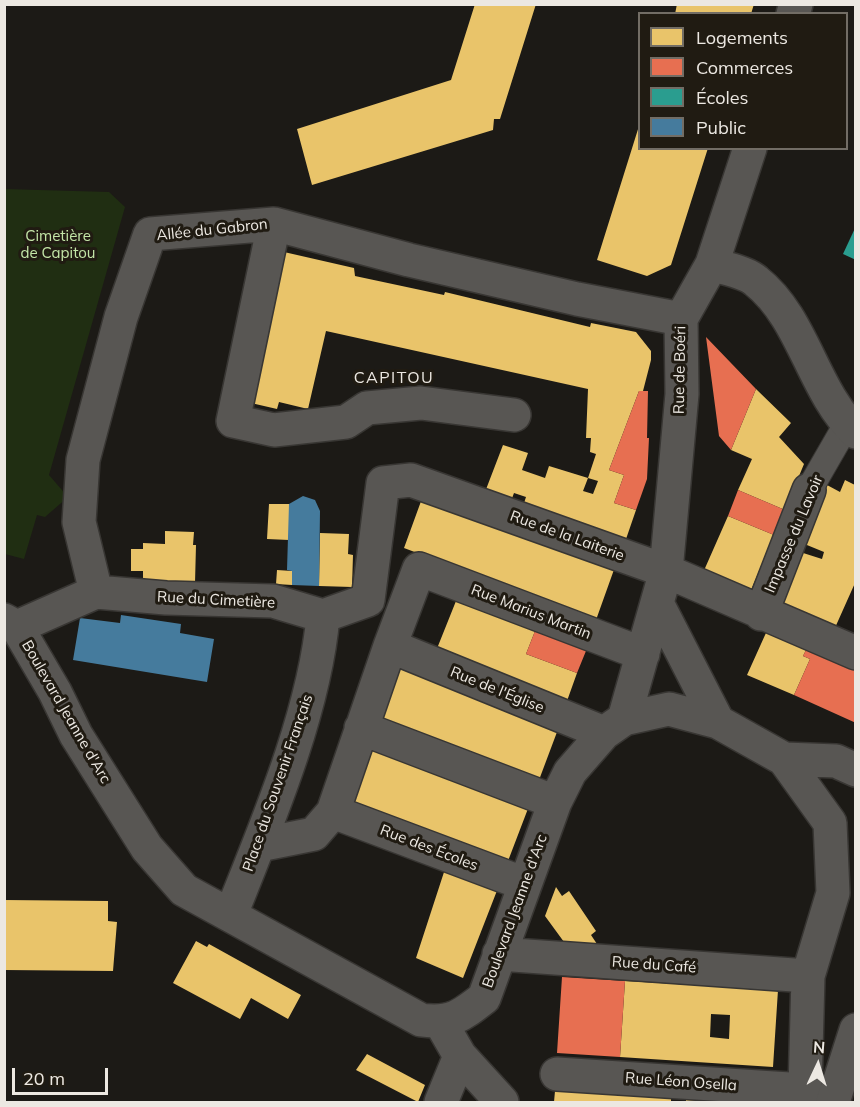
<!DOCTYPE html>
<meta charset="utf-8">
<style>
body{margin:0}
#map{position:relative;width:860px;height:1107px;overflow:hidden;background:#1c1a16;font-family:Mulish,sans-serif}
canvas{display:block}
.frame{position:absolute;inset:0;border:6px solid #ece8e2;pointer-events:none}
.legend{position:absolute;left:638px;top:12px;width:210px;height:138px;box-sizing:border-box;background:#201b12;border:2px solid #726d65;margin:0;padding:8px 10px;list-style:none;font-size:18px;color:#ece8e2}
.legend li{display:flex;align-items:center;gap:12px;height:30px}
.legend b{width:30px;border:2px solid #726d65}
.north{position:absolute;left:788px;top:1035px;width:60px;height:60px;-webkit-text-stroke:4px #201b12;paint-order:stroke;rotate:4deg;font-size:16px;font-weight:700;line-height:24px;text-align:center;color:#ece8e2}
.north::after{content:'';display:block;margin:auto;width:21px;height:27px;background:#ece8e2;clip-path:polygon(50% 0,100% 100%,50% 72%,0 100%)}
.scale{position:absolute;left:12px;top:1068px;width:96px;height:27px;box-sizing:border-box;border:3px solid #ece8e2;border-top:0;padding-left:8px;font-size:18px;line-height:21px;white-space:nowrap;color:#ece8e2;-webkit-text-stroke:4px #201b12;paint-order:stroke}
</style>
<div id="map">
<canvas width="860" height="1107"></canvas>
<div class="frame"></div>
<ul class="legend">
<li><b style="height:16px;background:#e9c46a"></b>Logements</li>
<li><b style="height:16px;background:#e76f51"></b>Commerces</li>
<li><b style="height:16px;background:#2a9d8f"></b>Écoles</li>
<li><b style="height:16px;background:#457b9d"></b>Public</li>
</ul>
<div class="north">N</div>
<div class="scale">20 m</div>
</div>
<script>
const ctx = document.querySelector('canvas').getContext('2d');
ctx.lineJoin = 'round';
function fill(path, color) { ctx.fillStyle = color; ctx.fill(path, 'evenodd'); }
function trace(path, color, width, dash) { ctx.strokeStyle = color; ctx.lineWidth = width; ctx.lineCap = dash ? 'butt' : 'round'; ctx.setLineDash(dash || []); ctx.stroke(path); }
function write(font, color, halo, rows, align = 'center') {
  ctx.font = font + ' Mulish,sans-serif'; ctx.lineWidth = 6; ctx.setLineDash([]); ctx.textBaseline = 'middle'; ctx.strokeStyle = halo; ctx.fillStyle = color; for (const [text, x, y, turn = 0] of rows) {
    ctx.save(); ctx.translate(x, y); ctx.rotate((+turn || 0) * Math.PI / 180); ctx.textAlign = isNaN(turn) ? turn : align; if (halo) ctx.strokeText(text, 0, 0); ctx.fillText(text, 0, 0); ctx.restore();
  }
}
fill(new Path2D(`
 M4,189L109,192L125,207L49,475L68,497L45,517L37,515L24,559L5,554Z`), '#202e12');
fill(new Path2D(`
 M475,4H536L500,119H494L493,130L312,185L297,129L451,80Z
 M677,4H754L751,14H675Z
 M639,126V148H708L671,265L647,276L597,260Z
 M284,252L354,268L355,276L444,295L445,292L590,327L591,323L636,332L651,351V360L643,391H639L609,470L624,475L614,503L636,510L625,542L523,506L526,497L514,493L511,501L485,492L503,445L528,453L522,470L545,478L549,466L588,478L596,454L590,452L591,438H586L588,389L326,331L308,409L279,402L277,409L251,403ZM588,478L598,481L593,494L583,491Z
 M756,389L791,423L779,437L804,464L785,510L738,490L752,459L731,450Z
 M845,480L855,485V583L834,630L780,607L800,552L822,559L824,552L802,543L827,485L840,492Z
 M424,493L616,564L596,620L404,548Z
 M269,504H289V540L267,539Z
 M728,516L774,535L749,595L702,575Z
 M165,531L194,532L193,545H196L195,583L143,582V571H131V549H143V543L165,544Z
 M320,533L349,534L348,554L353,555L352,587L319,586Z
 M277,570L292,571V585L276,584Z
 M458,596L537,626L526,654L577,673L567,701L436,651Z
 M770,624L810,642L803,656L810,659L794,695L747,675Z
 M402,664L560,724L539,780L381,719Z
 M371,745L529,806L508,861L350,800Z
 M445,869L498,888L463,978L416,958Z
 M556,887L562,896L569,891L596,931L591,935L597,944L564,942L545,916Z
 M4,900L108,901V921L117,922L113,971L4,970Z
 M196,941L207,947L209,944L301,995L288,1019L251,998L240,1019L173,983Z
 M625,981L778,990L773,1067L620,1057ZM711,1014L730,1015L729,1039L710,1037Z
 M367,1054L425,1085L418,1102L356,1070Z
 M555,1091L671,1098V1102H554Z
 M686,1100L703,1101V1102H686Z`), '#e9c46a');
fill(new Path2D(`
 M706,337L756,389L731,450L719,436Z
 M639,391H648L647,438H649L647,479L636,510L614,503L624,475L609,470Z
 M738,490L785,510L774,535L728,516Z
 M537,626L588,646L577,673L526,654Z
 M810,642L856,662V723L794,695L810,659L803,656Z
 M562,977L625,981L620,1057L557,1053Z`), '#e76f51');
fill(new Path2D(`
 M856,226V260L843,254Z`), '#2a9d8f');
fill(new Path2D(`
 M303,496L315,500L320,511L319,586L292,585V571L287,570L289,504Z
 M121,615L181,624L180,633L214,639L207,682L73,660L80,618L120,623Z`), '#457b9d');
const pedestrian = new Path2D(`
 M809,490L847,424`);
const minor = new Path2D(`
 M793,14L796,4
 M274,224L233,421L274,430L346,422L367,408L421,403L514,415
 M712,264C725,269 746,272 756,281C804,319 812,390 856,432
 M96,592L79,522L83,460L121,317L150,234L274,224L409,260L577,299L681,319
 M658,605L718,722
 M761,614L809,490
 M4,620L17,627L55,692L76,735L147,848L184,890L421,1020C451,1024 461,1016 484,998L555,802L570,772L604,733L624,719L669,709L718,722L784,759L830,823L833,893L808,976L805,1090L808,1102
 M17,627L96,592L166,598L273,601L323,616L368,600L383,483L411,480L666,571L856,653
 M390,646L604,733
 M624,719L666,571L682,394L681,319L712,264L750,148
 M361,728L555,802
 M784,759L836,761L856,770
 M333,812L525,884
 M259,845L314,834L333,812L390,646L419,569L643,654
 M231,914C267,824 315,711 323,616
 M499,954L808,976
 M441,1023L460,1056L441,1102
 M460,1056L502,1102
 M557,1074L805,1090`);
const tertiary = new Path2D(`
 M833,1102L856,1030`);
trace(pedestrian, '#383633', 28);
trace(minor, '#383633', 36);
trace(tertiary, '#383633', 36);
trace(pedestrian, '#585653', 26);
trace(minor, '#585653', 33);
trace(tertiary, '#585653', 33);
write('15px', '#ece8e2', '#201b12', [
 ["Allée du Gabron",212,230,-6],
 ["Rue de Boéri",680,370,-89],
 ["Impasse du Lavoir",794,534,-67],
 ["Rue de la Laiterie",567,536,20],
 ["Rue du Cimetière",216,600,3],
 ["Rue Marius Martin",531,612,21],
 ["Rue de l'Église",497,690,22],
 ["Boulevard Jeanne d'Arc",66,712,60],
 ["Place du Souvenir Français",278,783,-71],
 ["Rue des Écoles",429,848,21],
 ["Boulevard Jeanne d'Arc",515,911,-70],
 ["Rue du Café",654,965,4],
 ["Rue Léon Osella",681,1082,4]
]);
write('15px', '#c3e5a7', '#201b12', [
 ["Cimetière",58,236],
 ["de Capitou",58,253]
]);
ctx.letterSpacing = '1.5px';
write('16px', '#ece8e2', '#201b12', [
 ["CAPITOU",394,378]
]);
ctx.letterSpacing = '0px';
</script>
